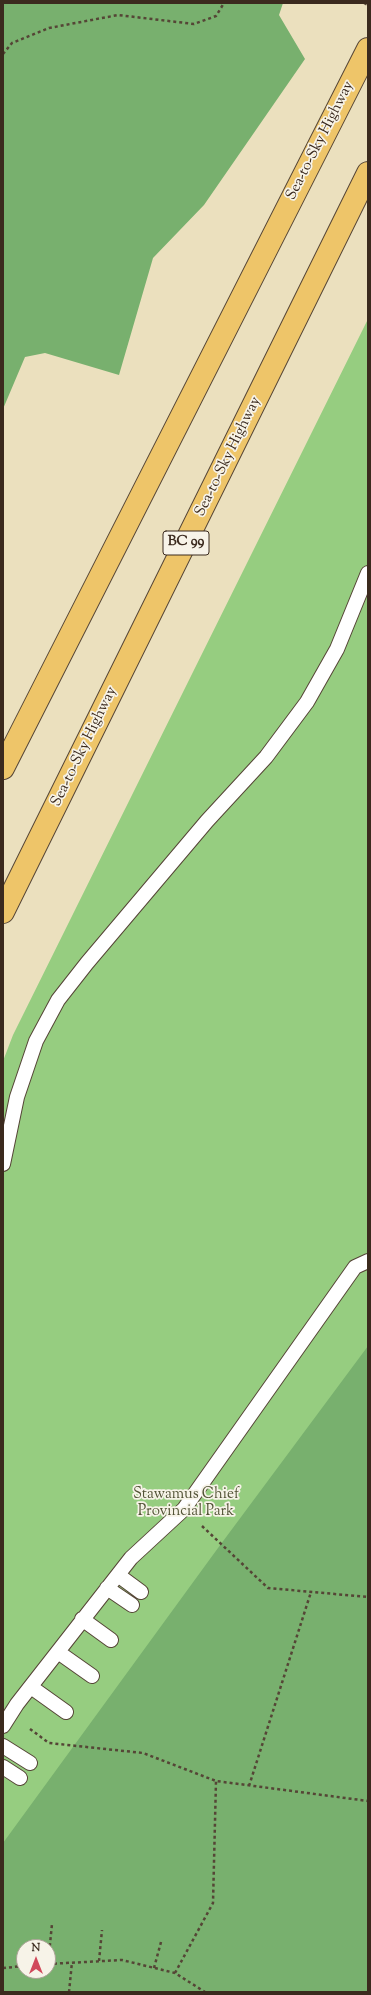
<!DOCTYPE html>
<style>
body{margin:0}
#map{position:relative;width:371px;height:1995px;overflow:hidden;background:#ebe0be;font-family:"Sorts Mill Goudy",serif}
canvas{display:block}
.frame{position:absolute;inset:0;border:4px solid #3b2a1e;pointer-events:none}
.north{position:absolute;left:16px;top:1939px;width:40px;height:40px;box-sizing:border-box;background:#f7f3e8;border:1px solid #aca397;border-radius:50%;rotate:0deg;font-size:11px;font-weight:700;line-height:16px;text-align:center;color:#3b2a1e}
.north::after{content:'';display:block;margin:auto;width:14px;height:18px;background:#d1495b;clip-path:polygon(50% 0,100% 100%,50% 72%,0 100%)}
</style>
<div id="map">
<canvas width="371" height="1995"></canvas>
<div class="frame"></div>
<div class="north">N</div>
</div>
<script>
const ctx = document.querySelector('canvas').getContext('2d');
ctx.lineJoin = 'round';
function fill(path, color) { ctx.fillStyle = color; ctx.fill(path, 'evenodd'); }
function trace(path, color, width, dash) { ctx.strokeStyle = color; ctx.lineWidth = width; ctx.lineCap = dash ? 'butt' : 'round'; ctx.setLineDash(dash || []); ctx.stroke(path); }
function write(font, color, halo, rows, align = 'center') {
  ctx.font = font + ' "Sorts Mill Goudy",serif'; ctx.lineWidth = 3.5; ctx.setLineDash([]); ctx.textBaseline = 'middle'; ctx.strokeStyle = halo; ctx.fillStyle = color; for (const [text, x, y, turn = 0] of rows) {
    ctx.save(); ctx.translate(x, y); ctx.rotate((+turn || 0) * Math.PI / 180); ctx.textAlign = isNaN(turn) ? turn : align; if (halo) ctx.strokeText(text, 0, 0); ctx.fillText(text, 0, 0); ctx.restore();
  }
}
fill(new Path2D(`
 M368,319V1992H3V1061L13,1035ZM24,1947H48V1971H24Z`), '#96cd80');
fill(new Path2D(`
 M3,3H283L279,15L305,59L204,205L153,258L119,375L45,353L25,357L3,409Z
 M368,1346V1992H3V1843L218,1548ZM24,1947H48V1971H24Z`), '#78b06e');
const service = new Path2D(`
 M3,1164L17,1097L36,1041L58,1000L87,963L207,821L266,757L307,702L337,649L368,573
 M118,1575L141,1592
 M107,1588L132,1605
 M82,1619L111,1640
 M58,1652L92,1676
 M31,1687L66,1712
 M3,1726L17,1704L131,1558L184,1509L355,1267L368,1261
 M3,1746L30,1763
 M3,1767L20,1778`);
const trunk = new Path2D(`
 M3,768L368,49
 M3,912L368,173`);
trace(service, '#554536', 16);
trace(trunk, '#554536', 24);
trace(new Path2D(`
 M364,3L368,5
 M3,54L12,43L49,28L118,15L194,24L216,16L224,3
 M202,1526L268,1588L368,1597
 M30,1729L49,1743L143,1753L216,1781L368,1801
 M249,1786L311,1592
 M99,1961L102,1930
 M48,1964L122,1960L175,1973L205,1992
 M48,1964L52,1924
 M3,1968L24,1966
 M154,1968L161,1942
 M175,1973L213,1903L216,1781
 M69,1992L72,1962`), '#554536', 2.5, [3, 3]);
trace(service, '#fff', 14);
trace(trunk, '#eec569', 22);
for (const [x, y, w] of [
 [186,543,46]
]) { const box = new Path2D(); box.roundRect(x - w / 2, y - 12, w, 24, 3); ctx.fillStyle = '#f7f3e8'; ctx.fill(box); trace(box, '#3b2a1e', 1); }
write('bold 14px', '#3b2a1e', null, [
 ["BC 99",186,543]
]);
write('15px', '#3b2a1e', '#f7f3e8', [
 ["Sea-to-Sky Highway",321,141,-63],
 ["Sea-to-Sky Highway",229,457,-64],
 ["Sea-to-Sky Highway",85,747,-64]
]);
write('15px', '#525336', '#f7f3e8', [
 ["Stawamus Chief",186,1495],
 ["Provincial Park",186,1512]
]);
</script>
